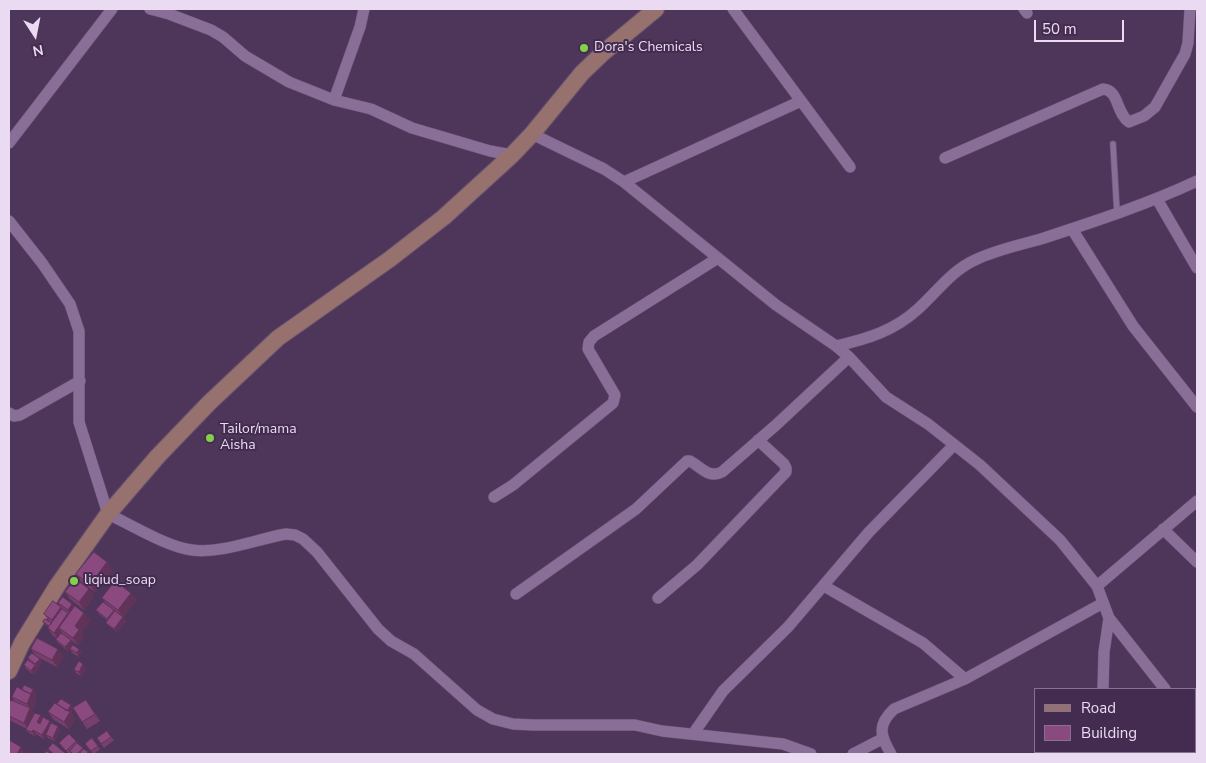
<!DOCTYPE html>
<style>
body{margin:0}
#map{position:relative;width:1206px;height:763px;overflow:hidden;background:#4e365b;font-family:"Nunito Sans",sans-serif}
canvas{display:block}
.frame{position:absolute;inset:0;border:10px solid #eadbf2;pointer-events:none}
.legend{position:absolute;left:1034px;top:688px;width:162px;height:65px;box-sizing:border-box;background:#432c4f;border:1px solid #867290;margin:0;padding:6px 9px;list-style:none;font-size:15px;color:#eadbf2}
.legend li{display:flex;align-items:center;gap:10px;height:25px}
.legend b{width:25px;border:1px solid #867290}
.north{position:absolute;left:10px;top:10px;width:50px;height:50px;-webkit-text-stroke:4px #432c4f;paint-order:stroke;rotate:169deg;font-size:14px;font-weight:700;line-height:20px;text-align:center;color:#eadbf2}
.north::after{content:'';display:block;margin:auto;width:18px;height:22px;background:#eadbf2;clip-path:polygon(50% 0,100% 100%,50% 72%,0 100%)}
.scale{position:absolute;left:1034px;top:20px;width:90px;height:22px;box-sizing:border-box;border:2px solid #eadbf2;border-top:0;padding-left:6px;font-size:15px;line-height:18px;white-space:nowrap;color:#eadbf2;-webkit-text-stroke:4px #432c4f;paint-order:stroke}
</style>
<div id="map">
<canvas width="1206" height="763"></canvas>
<div class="frame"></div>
<ul class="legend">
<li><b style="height:6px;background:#96716d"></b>Road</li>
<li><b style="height:14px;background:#8a497f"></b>Building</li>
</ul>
<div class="north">N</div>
<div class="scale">50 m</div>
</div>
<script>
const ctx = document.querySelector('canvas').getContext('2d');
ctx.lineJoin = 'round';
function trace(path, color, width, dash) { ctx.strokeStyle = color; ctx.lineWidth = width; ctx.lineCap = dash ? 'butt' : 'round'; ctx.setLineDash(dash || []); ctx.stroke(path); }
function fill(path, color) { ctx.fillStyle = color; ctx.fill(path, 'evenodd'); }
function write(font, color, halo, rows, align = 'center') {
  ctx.font = font + ' "Nunito Sans",sans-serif'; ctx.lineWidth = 4; ctx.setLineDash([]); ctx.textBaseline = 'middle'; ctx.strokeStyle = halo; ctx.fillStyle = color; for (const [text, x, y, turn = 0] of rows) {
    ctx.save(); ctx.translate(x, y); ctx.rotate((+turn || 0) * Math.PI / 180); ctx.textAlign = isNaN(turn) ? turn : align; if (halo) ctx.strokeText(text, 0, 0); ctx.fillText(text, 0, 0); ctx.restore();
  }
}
const lane = new Path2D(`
 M1113,144L1117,213`);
const street = new Path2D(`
 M150,9L169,14L211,30L223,37L245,56L289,82L334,100L371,109L412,128L490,151L512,155
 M733,9L850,167
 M1024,9L1027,13
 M334,100L360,27L364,9
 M532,134L604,169L624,182L776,305L836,346L849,357L886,397L928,424L980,465L1060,540L1097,586L1109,618L1104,652L1103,689
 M9,143L112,9
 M945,158L1103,89C1119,90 1116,113 1129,122L1144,116L1155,107L1185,54L1188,43L1190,9
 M624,182L801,101
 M1157,199L1197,268
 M9,221L42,263L70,304L79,331V422L108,514C132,525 167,547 192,550C221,554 257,539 286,534L295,535L303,539L317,552L378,629L391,641L414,654L477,710L493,719L513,724L533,725H635L662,731L783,744L811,754
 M1072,229L1133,326L1197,407
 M836,346C867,339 894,331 918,309C937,292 951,271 975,260C998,249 1021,245 1044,238C1096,221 1148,204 1197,181
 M9,413L14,416L20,415L80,381
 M494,497L513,485L613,403L615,395L588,349L589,342L594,336L718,258
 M1163,529L1197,562
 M824,586L923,643L965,679
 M1097,586L1197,501
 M516,594L636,509L687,461H690C701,467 709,479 722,472L776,425L849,357
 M658,598L697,565L786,472V468L784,464L758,440
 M1109,618L1165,689
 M693,734L723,691L788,627L869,532L954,445
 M1108,752V754
 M853,754L882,739
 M891,754C880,735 877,725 894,709L965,679L1103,603`);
const secondary = new Path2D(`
 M9,671L22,643L57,586L108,514L158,456L209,403L278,338L390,259L444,217L512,155L532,134L582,73L604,52L656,9`);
trace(lane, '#675271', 7);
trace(street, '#675271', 12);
trace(secondary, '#675271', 18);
trace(lane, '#896e97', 5.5);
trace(street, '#896e97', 11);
trace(secondary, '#96716d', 16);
fill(new Path2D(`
 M107,562L112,570L95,592L81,582L76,574Z
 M89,589L94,596L84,610L70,599L65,592Z
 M131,593L136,600L123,617L107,605L102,598Z
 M58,603L75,607L84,613L90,621L81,632L84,637L78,645L63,634L71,640L73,644L68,651L58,643L56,640L57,638L53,636L48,628L49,627L46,625L43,622L49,621L44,614L60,606Z
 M96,610H114L123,617L126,621L117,632L109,626L106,623L108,621L99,614Z
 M31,649L63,656L57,667L36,656Z
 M70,649H79L82,653L79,657L72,653Z
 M28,658L40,659L42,662L38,668L35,665L38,669L33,674L26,669L24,665L30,662Z
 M86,668L81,676L76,673L74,670Z
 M33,689L36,693L34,697L36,701L32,711L34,714L58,726L60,730L55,741L48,738L46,735L44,739L36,734L35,736L29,733L26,730L27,729L9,720V704L15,702L12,697L22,690Z
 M86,700L100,721L87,729L73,708Z
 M57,704L73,709L71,713L75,719L69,729L54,720L48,712Z
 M107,731L114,740L104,748L97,738Z
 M92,738L100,749L94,754H93L85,744Z
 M76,741L83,749L88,752L89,754H72L71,753L69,754L59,743Z`), '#773f6d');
fill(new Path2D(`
 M107,562L112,570L95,592L90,585Z
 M89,589L94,596L84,610L79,602Z
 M131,593L136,600L123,617L118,610Z
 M72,604L75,607L70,614L68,610Z
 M61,607L66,614L57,627L52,620Z
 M68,613L73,620L59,628L63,634L59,640L54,633Z
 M84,613L90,621L81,632L84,637L78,645L73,638L75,626Z
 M123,617L126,621L117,632L114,629Z
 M71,640L73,644L68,651L65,647Z
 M58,649L63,656L57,667L52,660Z
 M79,649L82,653L79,657L77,653Z
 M40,659L42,662L38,668L35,664Z
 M83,664L86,668L81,676L79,672Z
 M35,665L38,669L33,674L31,671Z
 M33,689L36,693L34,697L36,701L32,711L35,716L29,730L24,723L30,709L27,704Z
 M71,705L73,709L71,713L75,719L69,729L64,722L67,711Z
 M41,715L43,719L40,726L37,722Z
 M50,721L53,725L44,739L42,735Z
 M58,726L60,730L55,741L53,738Z
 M33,730L36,734L35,736L32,732Z
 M21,747L26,754H17Z`), '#613359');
const building = new Path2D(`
 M94,552L107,562L90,585L76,574Z
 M76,579L89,589L79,602L65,592Z
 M115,581L131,593L118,610L102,598Z
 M63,597L72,604L68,610L58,603Z
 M53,601L61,607L52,620L44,614Z
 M103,602L114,610L107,619L96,610Z
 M75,606L84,613L75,626L79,630L73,638L59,628Z
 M62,609L68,613L54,633L48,628Z
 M115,611L123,617L114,629L106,623Z
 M45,619L52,623L49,626L43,622Z
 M61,633L71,640L65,647L56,640Z
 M37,638L58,649L52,660L31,649Z
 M73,645L79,649L77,653L70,649Z
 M32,653L40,659L35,664L28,658Z
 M28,660L35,665L31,671L24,665Z
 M79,661L83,664L79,672L74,670Z
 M24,685L33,689L31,694L22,690Z
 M17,687L31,694L27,704L12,697Z
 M61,699L71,705L67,711L57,704Z
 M11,700L30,708L24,723L9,716V704Z
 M86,700L95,714L82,722L73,708Z
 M55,703L70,712L64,722L48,712Z
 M35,713L41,715L37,722L40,724L43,717L50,721L42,735L33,730L32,732L26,730Z
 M51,723L58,726L53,738L46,735Z
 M107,731L111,737L101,744L97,738Z
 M69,734L76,741L66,751L59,743Z
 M92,738L98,746L91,751L85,744Z
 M9,740L21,747L17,754H9Z
 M53,743L65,753L64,754H54L48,749Z
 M77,743L83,748L77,754H73L70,751Z
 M84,749L88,752L86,754H79Z
 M47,751L51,754H44Z`);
fill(building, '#8a497f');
trace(building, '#613359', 1);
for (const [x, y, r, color] of [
 [584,48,5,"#86cf4b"],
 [210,438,5,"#86cf4b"],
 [74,581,5,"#86cf4b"]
]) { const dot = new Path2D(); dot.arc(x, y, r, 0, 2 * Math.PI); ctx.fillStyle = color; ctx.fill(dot); trace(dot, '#432c4f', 2); }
write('14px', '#eadbf2', '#432c4f', [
 ["Dora's Chemicals",594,48],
 ["Tailor/mama",220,430],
 ["Aisha",220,446],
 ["liqiud_soap",84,581]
], 'left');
</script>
